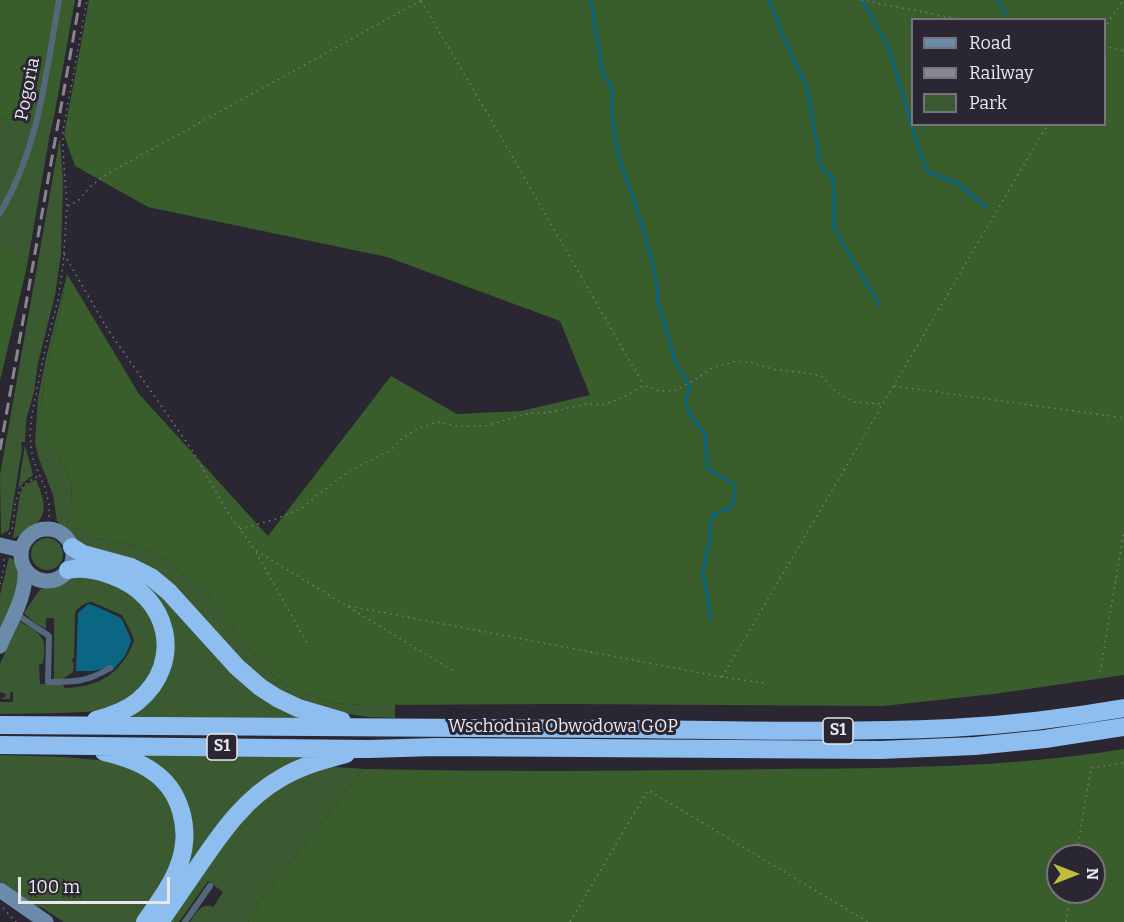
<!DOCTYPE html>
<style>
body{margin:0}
#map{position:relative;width:1124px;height:922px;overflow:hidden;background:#2a2732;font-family:Bitter,serif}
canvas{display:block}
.legend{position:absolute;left:911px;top:18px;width:195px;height:108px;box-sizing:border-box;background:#2a2732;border:2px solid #76737d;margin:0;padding:8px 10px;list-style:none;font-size:18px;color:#e8e6ee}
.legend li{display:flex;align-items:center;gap:12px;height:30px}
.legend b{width:30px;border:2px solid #76737d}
.north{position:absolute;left:1046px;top:844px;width:60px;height:60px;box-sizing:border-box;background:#2a2732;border:2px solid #76737d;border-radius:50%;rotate:90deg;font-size:16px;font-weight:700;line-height:24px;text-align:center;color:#e8e6ee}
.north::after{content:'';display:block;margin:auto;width:21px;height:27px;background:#c2bd3f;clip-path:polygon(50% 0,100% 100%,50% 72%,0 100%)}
.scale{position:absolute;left:18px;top:877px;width:152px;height:27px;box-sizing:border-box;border:3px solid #e8e6ee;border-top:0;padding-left:8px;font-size:18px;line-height:21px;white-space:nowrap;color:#e8e6ee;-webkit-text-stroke:4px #2a2732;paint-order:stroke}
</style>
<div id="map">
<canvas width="1124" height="922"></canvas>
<ul class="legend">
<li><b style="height:8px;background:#6c8aaa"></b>Road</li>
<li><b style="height:8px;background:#88868f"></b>Railway</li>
<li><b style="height:16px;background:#3c5a31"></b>Park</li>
</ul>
<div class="north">N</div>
<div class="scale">100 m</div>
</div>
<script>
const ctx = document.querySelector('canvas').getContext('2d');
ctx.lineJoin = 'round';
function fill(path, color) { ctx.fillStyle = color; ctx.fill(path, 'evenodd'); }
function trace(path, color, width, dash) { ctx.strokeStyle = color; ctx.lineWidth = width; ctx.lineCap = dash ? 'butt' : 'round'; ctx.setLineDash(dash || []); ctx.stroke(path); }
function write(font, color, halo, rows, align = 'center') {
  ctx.font = font + ' Bitter,serif'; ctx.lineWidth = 6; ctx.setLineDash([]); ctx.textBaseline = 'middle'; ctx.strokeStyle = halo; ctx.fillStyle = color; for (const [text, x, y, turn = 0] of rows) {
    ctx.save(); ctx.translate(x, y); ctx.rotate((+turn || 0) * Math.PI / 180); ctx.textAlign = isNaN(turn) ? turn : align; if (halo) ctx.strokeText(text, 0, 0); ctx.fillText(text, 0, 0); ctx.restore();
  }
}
fill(new Path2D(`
 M54,117L50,133L27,266L4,246L0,247V118L16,120Z
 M60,137L63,182L61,254L55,295L38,363L34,392L26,420L25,442H21L22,448L9,529L8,531L1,534L0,475Z
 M67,274L61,307L44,380L42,407L49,447L59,458L72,483L71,504L95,538L132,545L162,557L206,592L259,661L275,677L298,692L333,703L366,705H395V718L368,717L321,710L264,684L175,591L76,543L57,521L53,495L38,456L35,442L38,398L46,358Z
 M25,445L33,475L23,483L18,490Z
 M36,479C43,498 51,515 31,528C25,532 21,536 13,538L20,494L24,486Z
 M31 554a16 16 0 1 1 32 0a16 16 0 1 1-32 0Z
 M9,557L13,559L19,566L17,590L0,630V595Z
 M70,576L100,577L140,598L159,634L155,668L134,697L101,711L63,713L0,714V702H13V692H10V699H1L5,697L6,694L0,692V664L19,621C41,634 48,636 43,663L39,665L40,684H62L65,688C99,687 121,674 134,641L132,634L122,615L92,602C85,602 78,607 75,613L74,658L72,659V662L74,663L73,672L63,679H54V618H46V629L34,622L24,613L36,595L41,589L59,582Z
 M137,576L307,719L126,717L169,663Z
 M137,754L317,756L288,768L171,898L191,835Z
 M0,755L64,757L120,762L157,782L176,815L175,859L139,922H64L41,907L31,905L0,881Z
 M335,767L364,769L260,901L248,922H190C196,913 201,902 213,907L223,892L208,881L179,922H166L208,860L266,794L316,768Z`), '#3c5a31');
fill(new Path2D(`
 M0,0H75L54,117L16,120L0,118Z
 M89,0H1124V675L994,694L883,706L566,704L366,705L333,703L298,692L275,677L259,661L206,592L162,557L132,545L95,538L84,529L74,517L71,504L72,483L59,458L49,447L42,423V407L44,380L61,307L67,274L139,394L268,536L391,376L457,414L521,411L590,395L560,321L387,257L148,207L75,166L64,135ZM912,20H1104V124H912Z
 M4,245L27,266L0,381V247Z
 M1124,749V922H248L260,901L364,769C501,772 638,771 776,769C892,768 1009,768 1124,749ZM1058,856H1094V892H1058Z`), '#395d2b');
fill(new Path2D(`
 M88,604L93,605L119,617L122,619L130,637L131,642L125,656L112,671L108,672L106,668L93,671H76L78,613Z`), '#0a6682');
trace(new Path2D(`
 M591,0L603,75L612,86V117L619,158L642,224L655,273L658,301L675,361L688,383L689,391L686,399L688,411L705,434L708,469L735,485V495L732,507L713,515L710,524V539L703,571L711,620
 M769,0L786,43L807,87L821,168L830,174L834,182V228L880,306
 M862,0L889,48L914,134L926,168L930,173L956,182L986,207
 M998,0L1006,14`), '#0a6682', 3);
trace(new Path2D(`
 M861,0L964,20
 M421,1L482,104L643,384
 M1104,29L1123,0
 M1104,46L1124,51
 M68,206L78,201L91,186L107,174L422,0
 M64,254L108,330L190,447L227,511L255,550L455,672
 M894,386L1124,418
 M49,529V504L45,488L33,459L31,448L30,434L32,414L46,345L58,300L63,266L67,206L63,152V131L87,0
 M240,529L276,519L302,508L320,493L351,470L389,451L404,437L419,428L438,422L456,426H485L530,413H547L586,404L602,405L624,397L644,385L659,391H674L696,379L712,368L736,361L753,363L772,369L807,373L823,377L835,391L854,402L883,404
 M9,534L12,529C16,504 12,488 39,476
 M256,552L307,643
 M0,584L5,563L4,559
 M349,606L722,677L764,683
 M1100,672L1124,531
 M722,677L1048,124
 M1076,856L1091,768L1124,763
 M3,908L16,922
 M570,922L648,790L868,922
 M1066,922L1071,892`), '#7c7983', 1.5, [1.5, 4.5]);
trace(new Path2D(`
 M0,213C39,148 46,73 59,0
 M16,614L49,636L48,682C75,682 87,682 110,668
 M185,922L210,886`), '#55677b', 6);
trace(new Path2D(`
 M21 555a26 26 0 1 1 52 0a26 26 0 1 1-52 0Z
 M0,545L21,550
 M0,646C10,622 27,596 25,569
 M0,890L46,922`), '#6c8aaa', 15);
trace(new Path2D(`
 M72,547L83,554L131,567L151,577L169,592L237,667L260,687L277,698L298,708L342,721
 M68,570C83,567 98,570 113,576C169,596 185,662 138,701C126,711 111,716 96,720
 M0,725C209,725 418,728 628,729C735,730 842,733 950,728C1008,725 1066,718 1124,708
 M0,745L368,749L436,747L880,750L975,746L1045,739L1124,727
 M104,752C121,756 138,761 152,771C181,790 191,829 180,862C173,884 158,903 145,922
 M160,922C174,902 188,881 202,861C224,829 246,798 281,778C301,766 323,760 346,754`), '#8ebdef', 18);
trace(new Path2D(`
 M0,450L80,0`), '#88868f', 3, [12, 6]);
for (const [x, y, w] of [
 [838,731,30],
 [222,747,30]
]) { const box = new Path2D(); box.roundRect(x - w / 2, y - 13, w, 26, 4.5); ctx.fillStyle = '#2a2732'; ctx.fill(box); trace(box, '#e8e6ee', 1.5); }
write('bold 16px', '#e8e6ee', null, [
 ["S1",838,731],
 ["S1",222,747]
]);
write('18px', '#e8e6ee', '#2a2732', [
 ["Pogoria",28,89,-79],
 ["Wschodnia Obwodowa GOP",563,727]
]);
</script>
